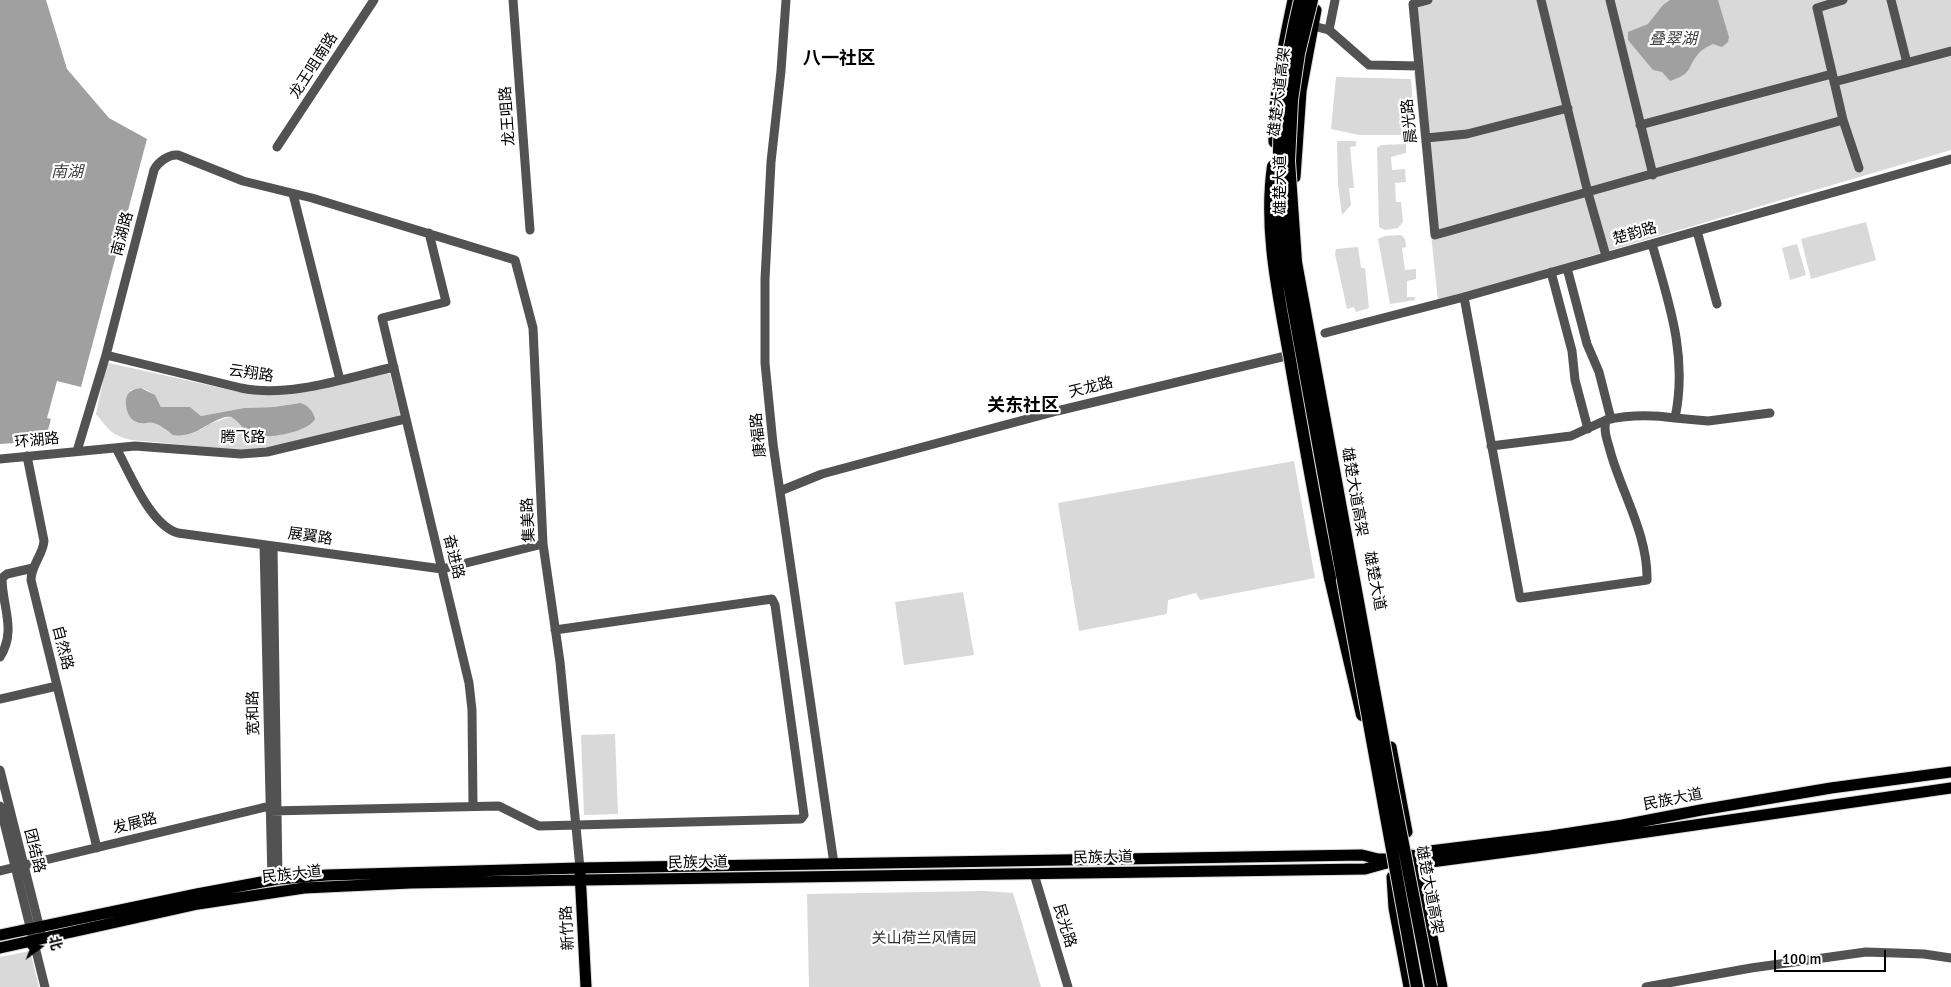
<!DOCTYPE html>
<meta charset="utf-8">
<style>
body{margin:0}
#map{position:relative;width:1951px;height:987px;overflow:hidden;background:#fff;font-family:Signika,"Noto Sans SC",sans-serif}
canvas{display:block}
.north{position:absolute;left:15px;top:922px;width:50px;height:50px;-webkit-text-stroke:4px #fff;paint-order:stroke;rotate:76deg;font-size:14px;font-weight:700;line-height:20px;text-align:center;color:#000}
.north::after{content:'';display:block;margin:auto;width:18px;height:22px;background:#000;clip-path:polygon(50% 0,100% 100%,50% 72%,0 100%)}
.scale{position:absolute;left:1774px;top:950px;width:112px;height:22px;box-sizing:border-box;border:2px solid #000;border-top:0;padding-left:6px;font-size:15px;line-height:18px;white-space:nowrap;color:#000;-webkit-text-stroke:4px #fff;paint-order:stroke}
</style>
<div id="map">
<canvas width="1951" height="987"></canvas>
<div class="north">北</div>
<div class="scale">100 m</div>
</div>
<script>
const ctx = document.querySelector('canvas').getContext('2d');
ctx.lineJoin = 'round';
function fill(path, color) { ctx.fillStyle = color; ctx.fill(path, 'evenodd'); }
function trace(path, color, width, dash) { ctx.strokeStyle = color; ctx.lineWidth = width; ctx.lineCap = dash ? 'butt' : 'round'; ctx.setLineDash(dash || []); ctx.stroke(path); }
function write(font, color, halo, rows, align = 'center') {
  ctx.font = font + ' Signika,"Noto Sans SC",sans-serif'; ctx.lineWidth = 4.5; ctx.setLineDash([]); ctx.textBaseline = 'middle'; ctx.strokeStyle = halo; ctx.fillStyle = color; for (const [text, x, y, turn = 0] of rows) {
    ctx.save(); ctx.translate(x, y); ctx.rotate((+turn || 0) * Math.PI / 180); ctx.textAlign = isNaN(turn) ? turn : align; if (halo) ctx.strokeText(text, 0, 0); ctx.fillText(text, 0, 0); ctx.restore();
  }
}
fill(new Path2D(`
 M1428,0H1951V150L1438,301L1414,73L1419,66L1413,4Z
 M1336,77L1411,79L1415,135H1359L1331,129Z
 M1337,141H1356V146L1350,147L1354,188H1349L1351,205L1342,215L1338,185Z
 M1406,144V153L1391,157L1392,170L1405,169L1406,182L1395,183L1396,202H1401L1403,222L1398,228L1385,230L1379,227L1377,148L1381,145Z
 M1866,222L1876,260L1811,279L1801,239Z
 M1401,235L1405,239L1406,247L1402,248L1405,270L1416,269V279L1407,281V297H1415V300L1390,304L1378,239L1385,236Z
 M1797,244L1806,275L1790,280L1782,248Z
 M1358,247L1361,268H1365L1369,308L1356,312L1354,307L1347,309L1335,254L1336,249Z
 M109,363L244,393C291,399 339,382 386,372L390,374L400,414L396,418L273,447L238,450L132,440C112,436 108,429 96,414L106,366ZM141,388C151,390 157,398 161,407H190L201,416L244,408L274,407L300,403L308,426L287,433L250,434L233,418L230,417L209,424L200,430L171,434L161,426L152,423H143L128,412L126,401L131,390Z
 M1294,461L1315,578L1200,600L1196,593L1168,600L1167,614L1079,631L1058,503Z
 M963,592L974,655L904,665L895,602Z
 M615,734L618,814L584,815L581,735Z
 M985,891L1013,893L1041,987H809L807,894Z
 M30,951L39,987H0V957Z`), '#d9d9d9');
fill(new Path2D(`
 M0,0H46L67,69L109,118L147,139L81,387L57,381L47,418L51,419L45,441L0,444Z
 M1670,0H1718L1729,37L1728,42L1722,47L1713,44C1709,46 1702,49 1699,53C1686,68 1694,73 1670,81L1662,72L1653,70L1628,40V32L1648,24L1663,5Z
 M141,388L155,395L161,407H190L201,416L244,408L274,407L300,403C307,404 314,412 315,419C309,432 263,441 251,434C245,431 235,418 231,417C220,415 202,430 192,433C186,435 179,436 173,435C166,430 161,425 153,423C148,422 145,424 141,423C129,422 125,409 126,399C128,391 133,389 141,388Z`), '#a0a0a0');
const major = new Path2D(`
 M1274,142C1273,94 1283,47 1293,0
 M1295,177L1301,91L1316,10
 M1391,747L1407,832
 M1411,855L1425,901L1442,987
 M1408,860L1431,862L1536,848L1951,788
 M580,872L586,987
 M1392,877L1394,908L1409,987
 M0,935L197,894L278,879L327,875L580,868L1362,855L1378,859H1392
 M0,948L198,904L304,888L410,883L581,880L1365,869L1430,851L1551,836L1623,825L1701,810L1831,788L1951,772`);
const highway = new Path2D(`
 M1330,578L1362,715`);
trace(major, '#dbdbdb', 13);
trace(highway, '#dbdbdb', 14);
trace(new Path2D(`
 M513,0L530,230
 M786,0L781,71L771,162L765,279V363L773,444L834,864
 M1428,0L1413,4L1435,235L1843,120
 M1541,0L1588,193L1606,256
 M1610,0L1653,175
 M1843,0L1817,8L1843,120L1859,168
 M1891,0L1907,63
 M1317,27L1329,30L1369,65L1419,66
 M1329,30L1335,0
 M1834,82L1951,51
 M1640,125L1832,74
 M1426,138L1467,134L1568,108
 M277,147L374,0
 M293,194L340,380
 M1697,231L1717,304
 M429,233L446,302L382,318L469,683L472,710L473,806
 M1567,268L1587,344L1599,372L1611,419
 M1551,272L1572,351L1575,380L1588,429
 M1464,297L1520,598L1647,580C1648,536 1623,495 1611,454C1608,442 1603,432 1606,420C1628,415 1653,415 1675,418C1688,356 1669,303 1652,244
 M1325,333L1464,297L1951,159
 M106,355L241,388C289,398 346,378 394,367
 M1675,418L1708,421L1770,413
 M1491,446L1571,436L1606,420
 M116,448C130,473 150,525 178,533L442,569L543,544
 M77,451L106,355L154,170C158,162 169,154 178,155L243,181L312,198L515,260L533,328L543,544L560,662L580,868
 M27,456L44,541C43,555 31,565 31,580L97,848
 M0,459L135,446L241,454L267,452L405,419
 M780,491L822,474L1057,411L1294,354
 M264,545L272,880
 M273,546L278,879
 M0,657C17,631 2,606 2,578L7,574L33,568
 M0,699L57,686
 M0,770L41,933
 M0,806L45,987
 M270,811L499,806L539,826L801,819L804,815L775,605L772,599L555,630
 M0,871L274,805
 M1034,874L1068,987
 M1646,987L1751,968L1866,952L1924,954L1951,958`), '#525252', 9);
trace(major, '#000', 11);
trace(highway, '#000', 12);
const highwayBridge = new Path2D(`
 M1300,0C1287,54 1278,111 1279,167C1279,198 1283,231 1285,262L1417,987
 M1312,0L1299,53L1292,100L1289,161L1296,262L1392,787L1431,987
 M1273,166C1264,229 1278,292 1289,354C1302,429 1315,503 1330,578`);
trace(highwayBridge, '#dbdbdb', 14, []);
trace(highwayBridge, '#000', 12);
write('15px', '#000', '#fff', [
 ["龙王咀南路",314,66,-57],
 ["雄楚大道高架",1280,92,-83],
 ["龙王咀路",508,116,-94],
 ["晨光路",1410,121,-96],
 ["雄楚大道",1281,185,-90],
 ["南湖路",123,234,-75],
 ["楚韵路",1635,234,-16],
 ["云翔路",251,374,8],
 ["天龙路",1091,388,-14],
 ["康福路",759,435,-96],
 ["腾飞路",243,438],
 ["环湖路",37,441,-6],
 ["雄楚大道高架",1354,492,80],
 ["集美路",529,520,-93],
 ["展翼路",310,537,8],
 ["奋进路",453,557,76],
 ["雄楚大道",1374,581,79],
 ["自然路",62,648,76],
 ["宽和路",254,713,-91],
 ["民族大道",1673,800,-11],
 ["发展路",135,824,-14],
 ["团结路",34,851,76],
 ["民族大道",1103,858,-1],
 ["民族大道",698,863,-1],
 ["民族大道",292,875,-6],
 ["雄楚大道高架",1429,890,79],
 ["民光路",1064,926,73],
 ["新竹路",568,928,-93]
]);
write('15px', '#303030', '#fff', [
 ["关山荷兰风情园",924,939]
]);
write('italic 16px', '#414141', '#fff', [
 ["叠翠湖",1673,40],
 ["南湖",67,173]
]);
write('bold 18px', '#000', '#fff', [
 ["八一社区",839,59],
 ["关东社区",1023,406]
]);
</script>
